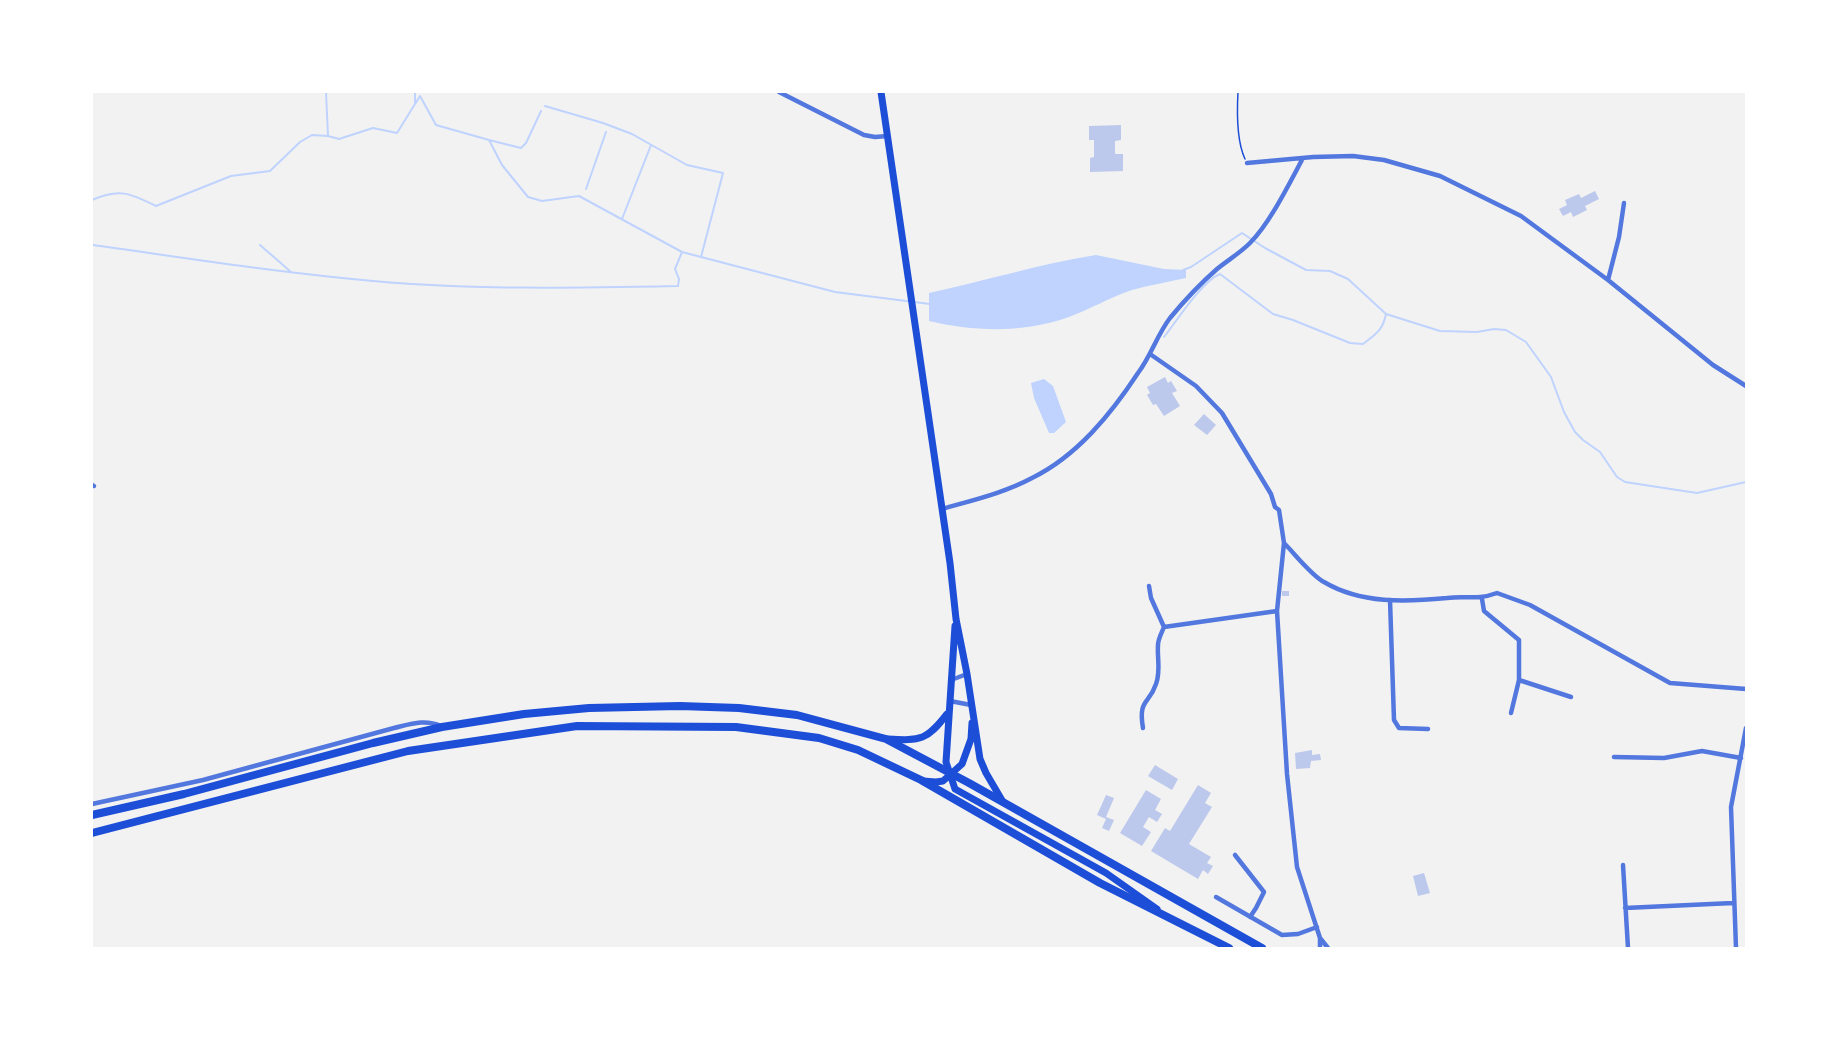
<!DOCTYPE html>
<style>
body{margin:0}
#map{position:relative;width:1838px;height:1040px;overflow:hidden;background:#f2f2f2;font-family:Figtree,sans-serif}
canvas{display:block}
.frame{position:absolute;inset:0;border:93px solid #fff;pointer-events:none}
</style>
<div id="map">
<canvas width="1838" height="1040"></canvas>
<div class="frame"></div>
</div>
<script>
const ctx = document.querySelector('canvas').getContext('2d');
ctx.lineJoin = 'round';
function fill(path, color) { ctx.fillStyle = color; ctx.fill(path, 'evenodd'); }
function trace(path, color, width, dash) { ctx.strokeStyle = color; ctx.lineWidth = width; ctx.lineCap = dash ? 'butt' : 'round'; ctx.setLineDash(dash || []); ctx.stroke(path); }
fill(new Path2D(`
 M1096,255L1164,269L1186,270V278C1168,282 1150,285 1132,290C1111,297 1090,309 1069,317C1024,333 975,332 929,321V293C985,281 1039,264 1096,255Z
 M1044,379L1053,386L1066,422L1054,433H1049L1034,398L1031,383Z`), '#bfd3fe');
trace(new Path2D(`
 M326,92L328,136
 M415,92V104
 M545,106L603,123L632,134L687,165L723,173L701,257
 M489,140L521,148L526,143L541,111
 M586,189L606,132
 M92,200C119,188 130,193 156,206L231,176L270,171L300,142L312,135L328,136L339,139L373,128L397,133L420,96L436,125L489,140L502,165L528,197L542,201L579,196L682,252L835,292L930,304
 M622,219L651,145
 M93,245C186,258 280,273 373,281C475,290 576,288 678,286L679,279L675,269L682,252
 M260,245L291,272
 M1183,270L1191,267L1242,233L1265,248L1306,270L1330,271L1348,279L1386,314L1440,331L1477,332L1494,329L1506,330L1526,342L1551,377L1564,412L1575,432L1583,440L1600,452L1617,477L1625,482L1697,493L1746,482
 M1164,337C1176,322 1202,281 1220,274L1273,314L1293,320L1350,343L1363,344C1376,334 1383,330 1386,314`), '#bfd3fe', 2);
fill(new Path2D(`
 M1121,125V140L1115,141V154H1123V171L1090,172V158L1094,157V140H1089V126Z
 M1595,191L1599,199L1585,206L1587,210L1573,217L1571,212L1563,216L1559,209L1567,205L1565,200L1579,194L1581,198Z
 M1165,377L1168,383L1171,381L1177,391L1172,393L1180,406L1164,416L1156,404L1153,405L1147,395L1150,393L1147,387Z
 M1204,414L1216,425L1207,435L1194,425Z
 M1282,591H1289V596H1282Z
 M1312,750V755L1320,754L1321,760L1311,761L1310,768L1296,769L1295,753Z
 M1155,765L1178,779L1172,790L1148,776Z
 M1198,785L1211,793L1205,803L1212,807L1189,844L1211,857L1207,863L1213,866L1208,874L1203,870L1198,879L1151,851L1165,828L1170,831Z
 M1146,790L1161,799L1155,810L1162,814L1157,822L1149,817L1143,827L1151,832L1142,846L1120,833Z
 M1106,795L1114,798L1106,817L1114,820L1109,831L1102,828L1106,819L1097,815Z
 M1424,873L1430,893L1418,896L1413,876Z`), '#bdc9ec');
trace(new Path2D(`
 M1238,92C1237,110 1237,142 1245,159`), '#1d4ed8', 1.5);
trace(new Path2D(`
 M779,92L864,135L875,137L888,136
 M1247,163L1313,157L1353,156L1384,160L1440,176L1521,216L1608,280L1713,365L1746,386
 M1608,280L1619,237L1624,203
 M1150,354L1196,386L1222,413L1271,494L1275,507L1279,510L1284,543L1277,611L1287,774L1297,867L1320,938L1328,948
 M92,485L94,486
 M942,509C973,500 1004,493 1032,478C1077,456 1111,414 1138,373C1151,356 1157,335 1170,318C1184,301 1201,283 1217,269C1228,260 1240,253 1250,243C1270,223 1289,184 1303,158
 M1284,543C1295,554 1311,575 1324,582C1361,604 1406,602 1447,598C1468,595 1475,601 1497,593L1530,605L1670,683L1746,689
 M1149,586L1151,598L1164,627
 M1482,599L1484,611L1519,640V680L1511,713
 M1390,600L1394,720L1399,728L1428,729
 M951,680L967,674
 M1519,680L1571,697
 M950,701L971,705
 M1143,728C1138,699 1149,705 1156,684C1161,671 1157,658 1158,645C1158,639 1162,632 1164,627L1277,611
 M1614,757L1664,758L1702,751L1741,758
 M92,804L203,780L394,728C411,724 425,719 441,726
 M1235,855L1264,892L1256,908L1250,917
 M1623,865L1628,948
 M1216,897L1282,935L1298,934L1317,927
 M1625,908L1733,903
 M1320,948V938
 M1736,948L1731,807L1746,728`), '#5277de', 4.5);
trace(new Path2D(`
 M881,92L950,563L956,619L967,674L980,759L986,773L1003,802
 M955,626L946,762L955,789L1106,873L1157,909
 M888,739C921,741 927,740 947,714
 M923,781L936,782L943,781L962,764L971,739L972,723`), '#1d4ed8', 7);
trace(new Path2D(`
 M92,815L184,794L373,743L442,727L524,714L589,708L680,706L739,708L797,715L886,739L969,783L1262,948
 M92,833L408,751L577,726L736,727L819,738L858,750L921,780L1100,883L1229,948`), '#1d4ed8', 8);
</script>
